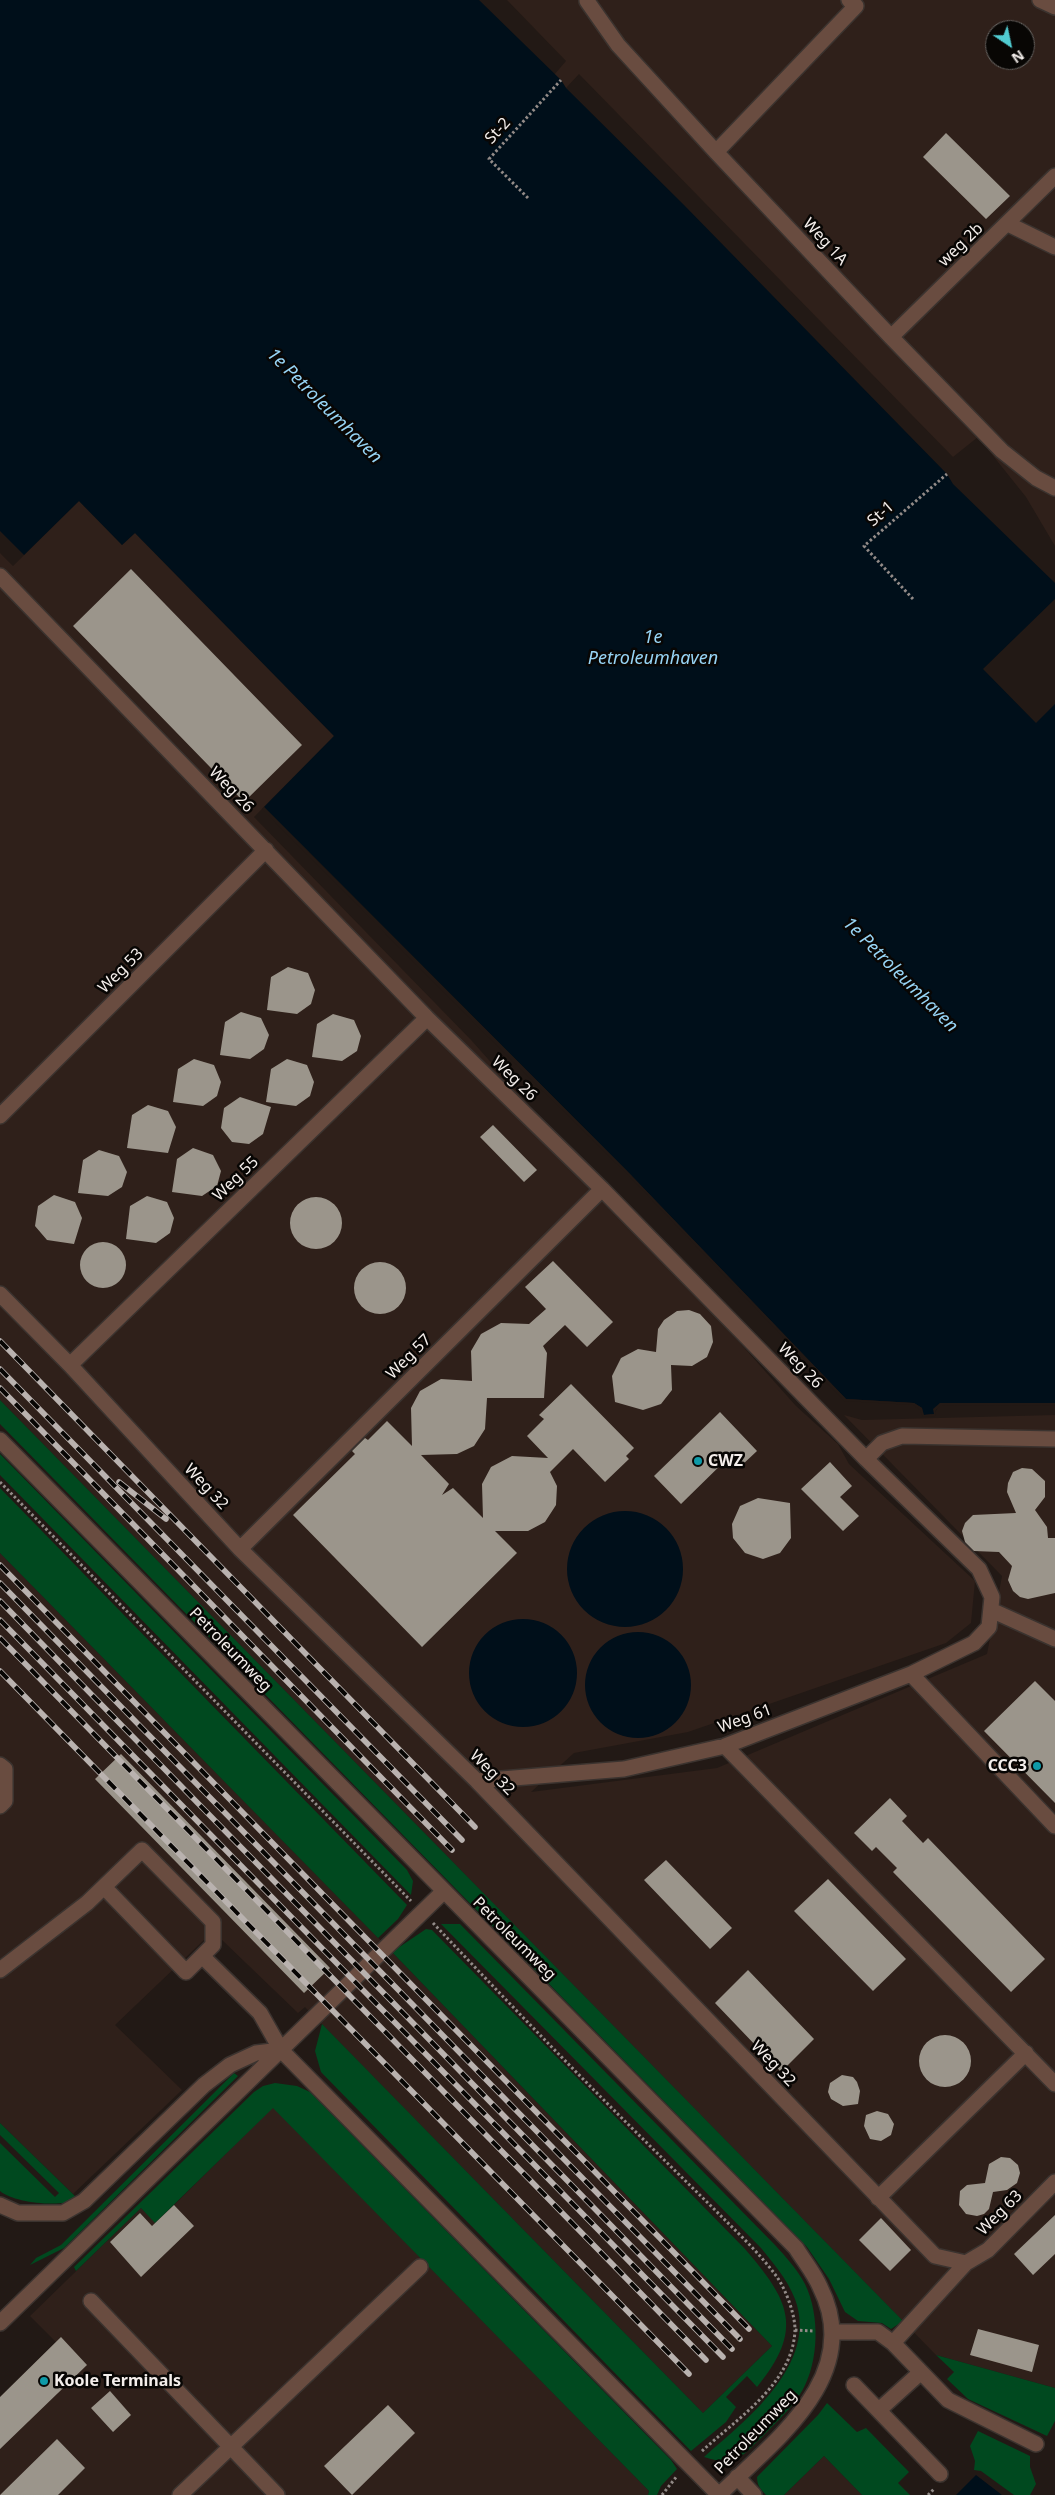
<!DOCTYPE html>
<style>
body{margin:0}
#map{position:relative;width:1055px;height:2495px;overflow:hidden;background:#221915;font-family:"Noto Sans",sans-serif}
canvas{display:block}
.north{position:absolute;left:985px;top:20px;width:50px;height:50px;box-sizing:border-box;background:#080604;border:1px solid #666360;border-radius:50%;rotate:146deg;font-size:14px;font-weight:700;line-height:20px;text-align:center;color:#f4eeeb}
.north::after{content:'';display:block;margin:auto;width:18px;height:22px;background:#51ccd1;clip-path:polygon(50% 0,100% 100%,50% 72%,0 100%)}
</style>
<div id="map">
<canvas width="1055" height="2495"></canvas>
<div class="north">N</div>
</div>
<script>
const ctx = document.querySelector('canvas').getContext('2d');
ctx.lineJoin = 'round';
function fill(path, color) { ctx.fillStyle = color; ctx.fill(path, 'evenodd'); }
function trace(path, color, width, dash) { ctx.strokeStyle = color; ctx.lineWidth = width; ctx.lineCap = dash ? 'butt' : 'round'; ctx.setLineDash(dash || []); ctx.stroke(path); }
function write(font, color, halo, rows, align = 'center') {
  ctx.font = font + ' "Noto Sans",sans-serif'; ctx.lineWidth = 5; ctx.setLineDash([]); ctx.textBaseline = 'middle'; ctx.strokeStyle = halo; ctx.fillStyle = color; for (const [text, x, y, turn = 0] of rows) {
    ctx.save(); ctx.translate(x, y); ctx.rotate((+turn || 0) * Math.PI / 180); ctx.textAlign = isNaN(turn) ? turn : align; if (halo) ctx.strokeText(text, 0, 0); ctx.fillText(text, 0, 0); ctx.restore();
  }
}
fill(new Path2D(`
 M507,0H1055V546L1026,497L978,437L953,457L579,74L566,88L561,80L554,75L566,61ZM995,30H1025V60H995Z
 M79,501L122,545L135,533L334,736L254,817L472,1041L796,1406L838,1444L849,1464L975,1581L971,1623L946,1643L688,1732L574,1753L531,1792L717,1768L987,1654L1002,1576L844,1415L862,1420L1055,1415V2388L936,2355L0,1400V553L13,566Z
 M0,1553L392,1952L772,2346L703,2413L305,2007L298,2013L221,1939H205L115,2025L182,2090L73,2194L0,2123Z
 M273,2107L649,2491L648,2495H0V2397L56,2342L30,2316L141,2208L156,2223Z
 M824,2456L862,2495H784Z`), '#2f201a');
fill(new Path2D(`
 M0,1400L903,2321L891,2329L882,2323L858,2321L845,2312L829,2279L807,2247L0,1424Z
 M0,1454L407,1870L413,1881L411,1895L0,1475Z
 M0,1488L407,1905L398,1919L378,1938L0,1553Z
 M441,1924H460L775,2245C786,2257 797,2269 805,2284C820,2315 819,2361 802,2391C793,2407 778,2420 765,2434C743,2455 737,2468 704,2457C746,2420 819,2364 795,2299C787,2279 774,2264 761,2248Z
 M426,1929L432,1930L745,2249C789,2300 805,2329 757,2387L747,2376L726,2397L736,2407L726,2422L691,2451L321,2072L315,2051L322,2024L703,2413L772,2346L392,1952Z
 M234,2073L238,2076L64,2248L30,2265L36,2258L61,2245Z
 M275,2083L297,2086L310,2092L671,2460L677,2469L661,2486L657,2495H648L649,2491L273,2108L155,2223L141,2208L76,2271L74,2267L254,2092L263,2086Z
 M0,2123L78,2199C61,2208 14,2203 0,2191V2143L55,2197L59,2193L0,2135Z
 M936,2355L1055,2388V2421L1047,2436L968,2399L947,2379L954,2372Z
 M827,2403L857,2432L866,2428L909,2472L898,2483L910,2495H862L824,2456L784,2495H766C760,2489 757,2485 757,2477L818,2415Z
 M978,2431L1030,2456V2467L1036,2484L1030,2495H1014L981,2471L974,2470L975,2461L970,2446Z`), '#00491f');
fill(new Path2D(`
 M0,0H479L561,80L566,88L684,205L947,474L953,484L1055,583V599L983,669L1036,723L1055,704V1403H940L934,1414L923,1415L922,1408L914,1403L846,1399L629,1173L264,807L334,736L135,533L122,545L79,501L24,555L0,531Z
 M567 1569a58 58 0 1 1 116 0a58 58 0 1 1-116 0Z
 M469 1673a54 54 0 1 1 108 0a54 54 0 1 1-108 0Z
 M585 1685a53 53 0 1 1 106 0a53 53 0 1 1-106 0Z
 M976,2475L1002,2495H956Z`), '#000f1a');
fill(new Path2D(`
 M264,807L629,1173L846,1399L914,1403L922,1408L924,1415L934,1414L933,1409L940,1403H1055V1406L941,1405L936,1410L935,1416L923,1417L920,1410L913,1405L844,1401L628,1175L482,1031L262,809Z`), '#221915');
fill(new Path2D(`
 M946,133L1010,196L986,219L923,157Z
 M131,569L302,745L244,802L73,626Z
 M288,967L308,973L315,990L311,1004L297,1014L267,1010L271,977Z
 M241,1012L261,1018L269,1035L264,1049L250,1059L220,1055L225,1022Z
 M333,1014L354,1020L361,1036L357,1051L342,1061L312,1057L317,1024Z
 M194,1059L214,1065L221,1082L217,1096L203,1106L173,1102L178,1069Z
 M287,1059L307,1065L314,1082L310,1096L296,1106L266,1102L271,1069Z
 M240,1097L271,1107L263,1134L249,1144L232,1142L221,1128L224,1108Z
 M148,1105L168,1111L176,1127L168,1153L127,1148L132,1115Z
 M493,1125L537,1170L524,1182L480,1137Z
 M193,1148L213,1155L221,1171L217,1186L202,1196L172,1192L177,1159Z
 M99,1150L119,1156L127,1172L122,1187L108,1196L78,1193L83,1160Z
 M54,1195L75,1202L82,1218L74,1244L47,1240L35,1226L38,1206Z
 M147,1196L167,1202L174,1218L170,1233L156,1243L126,1239L130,1206Z
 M290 1223a26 26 0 1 1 52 0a26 26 0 1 1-52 0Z
 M80 1265a23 23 0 1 1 46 0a23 23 0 1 1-46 0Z
 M553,1261L613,1322L587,1347L565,1325L543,1346L547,1353L544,1398H487L485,1429L474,1446L457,1454L421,1455L449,1484L442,1495L453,1488L483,1518L482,1484L491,1467L512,1456L548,1458L527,1436L544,1419L539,1415L571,1384L634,1448L626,1456L629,1459L605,1482L573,1449L550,1472L557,1486L556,1505L545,1522L528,1531H495L517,1553L422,1647L293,1515L355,1454L352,1451L365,1438L368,1440L387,1421L412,1446L411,1408L420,1391L441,1379L472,1381L471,1351L481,1334L501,1323L529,1324L546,1309L525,1287Z
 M354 1288a26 26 0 1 1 52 0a26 26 0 1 1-52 0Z
 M689,1310L700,1314L711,1326L713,1342L707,1357L692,1366L671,1365L672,1390L661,1404L643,1410L615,1402L612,1376L621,1358L638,1349L656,1352L658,1329L664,1320L677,1311Z
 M720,1412L757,1451L741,1466L731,1455L681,1504L654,1476Z
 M830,1462L852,1486L840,1497L859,1516L843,1531L801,1489Z
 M1022,1468L1032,1469L1045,1481V1497L1035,1510L1047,1527L1048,1538H1055V1593L1028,1599L1020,1597L1013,1591L1008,1580L1012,1566L999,1552L974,1551L965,1542L962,1531L965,1523L973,1515L1016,1513L1007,1492L1008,1483L1013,1472Z
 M758,1498L790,1503L791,1538L780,1553L763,1559L745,1553L733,1538L732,1524L740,1506Z
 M1035,1681L1055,1701V1803L984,1731Z
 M121,1754L330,1968L304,1993L95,1779Z
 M890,1798L907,1816L902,1821L923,1843L928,1838L1045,1959L1011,1992L893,1872L897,1868L876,1847L872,1851L854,1833Z
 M666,1860L732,1928L710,1949L644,1880Z
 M828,1879L906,1959L873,1991L794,1911Z
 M748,1970L814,2039L781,2072L715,2003Z
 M919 2061a26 26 0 1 1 52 0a26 26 0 1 1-52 0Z
 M842,2075L853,2077L857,2082L860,2091L858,2104L843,2106L831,2099L828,2092L830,2083Z
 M877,2111L888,2114L894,2124L891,2135L881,2141L870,2139L864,2126L866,2115Z
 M1001,2157L1010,2158L1018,2165L1020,2173L1017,2183L1007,2190L993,2192L989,2209L984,2214L977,2216L966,2214L959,2205L960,2191L967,2185L985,2183L989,2164Z
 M174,2205L194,2226L141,2277L110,2242L140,2213L152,2226Z
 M1055,2215V2254L1033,2275L1014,2254Z
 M881,2218L911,2250L890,2271L859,2240Z
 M978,2329L1039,2345L1032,2372L970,2355Z
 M61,2337L87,2365L0,2449V2397Z
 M110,2391L131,2415L113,2432L91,2408Z
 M388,2405L415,2433L352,2495L324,2466Z
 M57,2439L85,2468L58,2495H0Z`), '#9b958b');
const minor = new Path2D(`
 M1040,0L1055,7
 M587,1L618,45L716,152L891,337L1002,451L1036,478L1055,488
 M716,152L856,6L849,0
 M1008,224L1055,247
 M891,337L1055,176
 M0,576L427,1018L602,1189L866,1459L979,1569L992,1597L989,1627L974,1643L911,1674L725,1746L624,1769L477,1781
 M0,1116L266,850
 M0,1294L70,1365L240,1549L477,1781L935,2256L966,2263
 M70,1365L427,1018
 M0,1440L796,2248C804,2261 814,2273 820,2287C865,2376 774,2441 719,2495
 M866,1459L882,1443L902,1436L1055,1439
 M240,1549L602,1189
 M991,1610L1055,1639
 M911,1674L1055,1826
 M725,1746L1055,2084
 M0,1765L5,1769V1801L0,1806
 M202,1956L260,2013L281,2050L719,2495
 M0,1970L87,1903L142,1850L213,1922V1945L186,1972L104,1887
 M878,2198L1026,2053
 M0,2205L18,2213H63L84,2201L204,2085L230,2065L256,2053L281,2050
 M91,2301L277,2495
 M0,2323L443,1892
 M833,2332H878L893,2343L948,2400L1036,2444
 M893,2343L966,2263L988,2250L1055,2182
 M854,2385L940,2474
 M879,2410L921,2372
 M737,2477L754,2495
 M180,2495L420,2267`);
trace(minor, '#3b332f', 18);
trace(new Path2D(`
 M528,198L489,159L561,80
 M913,599L864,546L947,474
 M0,1482L411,1901
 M433,1923C503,1997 573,2070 646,2142C671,2167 696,2191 721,2216C740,2235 761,2255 777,2277C786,2290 795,2314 795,2330C793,2384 736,2419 701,2452
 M795,2330L814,2331
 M662,2495L677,2476
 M928,2495L935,2488`), '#928b88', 3, [2.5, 2.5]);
trace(minor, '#694c40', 15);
const rail = new Path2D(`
 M0,1341L475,1827
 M0,1369L462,1840
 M0,1388L452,1850
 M119,1482L166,1519
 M0,1565L749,2329
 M0,1583L740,2339
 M0,1601L732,2349
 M0,1620L723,2357
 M0,1638L706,2360
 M0,1671L689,2374`);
trace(rail, '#b9b2af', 5.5);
trace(rail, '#080604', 4, [11]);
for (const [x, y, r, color] of [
 [698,1461,5,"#0f9aa8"],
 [1037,1766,5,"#0f9aa8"],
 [44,2381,5,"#0f9aa8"]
]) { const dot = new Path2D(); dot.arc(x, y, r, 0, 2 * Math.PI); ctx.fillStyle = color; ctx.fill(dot); trace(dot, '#080604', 2); }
write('16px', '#f4eeeb', '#080604', [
 ["St-2",498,131,-48],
 ["Weg 1A",825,242,47],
 ["weg 2b",961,245,-44],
 ["St-1",881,514,-41],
 ["Weg 26",231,790,46],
 ["Weg 53",121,971,-45],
 ["Weg 26",514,1079,44],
 ["Weg 55",236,1179,-44],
 ["Weg 57",409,1357,-45],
 ["Weg 26",800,1366,46],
 ["Weg 32",206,1487,47],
 ["Petroleumweg",230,1650,46],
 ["Weg 61",745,1719,-20],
 ["Weg 32",492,1773,45],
 ["Petroleumweg",514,1939,45],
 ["Weg 32",773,2064,46],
 ["Weg 63",1000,2213,-45],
 ["Petroleumweg",756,2432,-46]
]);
write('bold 16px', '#f4eeeb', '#080604', [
 ["CWZ",708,1461],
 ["CCC3",1027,1766,"right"],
 ["Koole Terminals",54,2381]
], 'left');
write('italic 18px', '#97d4f5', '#080604', [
 ["1e Petroleumhaven",324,406,45],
 ["1e",653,638],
 ["Petroleumhaven",653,659],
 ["1e Petroleumhaven",900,975,45]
]);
</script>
